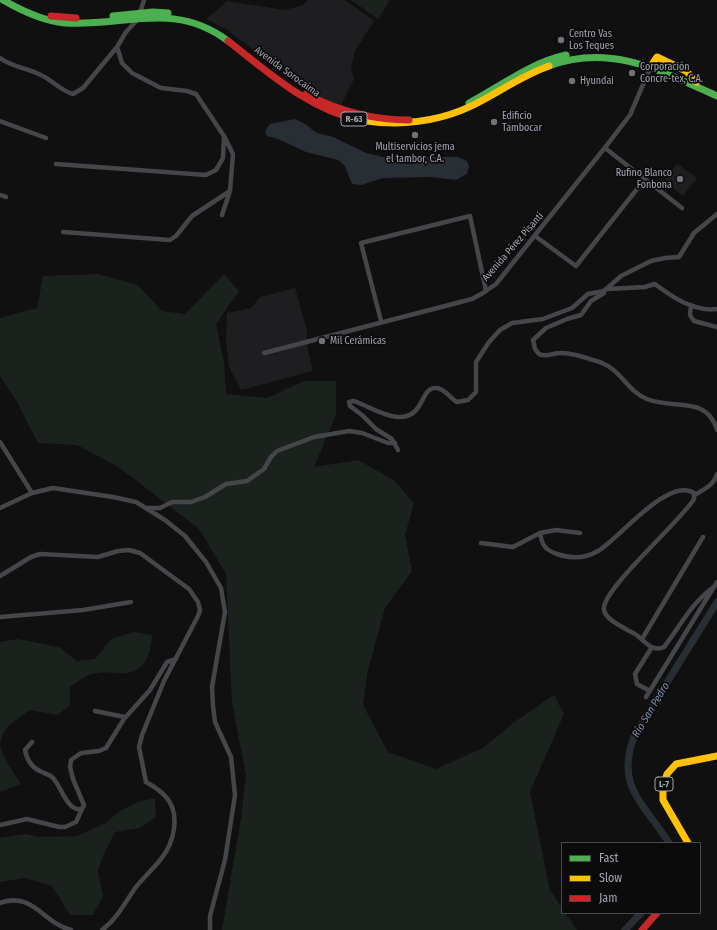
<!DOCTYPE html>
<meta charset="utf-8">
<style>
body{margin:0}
#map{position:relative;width:717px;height:930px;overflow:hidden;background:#101011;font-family:"Fira Sans Condensed",sans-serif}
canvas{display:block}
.legend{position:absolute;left:561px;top:842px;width:140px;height:72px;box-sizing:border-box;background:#0b0b0c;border:1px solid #48494e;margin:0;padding:5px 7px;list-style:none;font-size:12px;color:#a3a5b1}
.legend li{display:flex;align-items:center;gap:8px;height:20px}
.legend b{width:20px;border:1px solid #48494e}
</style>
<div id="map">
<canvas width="717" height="930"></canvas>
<ul class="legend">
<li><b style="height:5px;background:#4caf50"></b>Fast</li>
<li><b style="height:5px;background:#ffc107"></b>Slow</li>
<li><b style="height:5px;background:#c62828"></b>Jam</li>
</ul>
</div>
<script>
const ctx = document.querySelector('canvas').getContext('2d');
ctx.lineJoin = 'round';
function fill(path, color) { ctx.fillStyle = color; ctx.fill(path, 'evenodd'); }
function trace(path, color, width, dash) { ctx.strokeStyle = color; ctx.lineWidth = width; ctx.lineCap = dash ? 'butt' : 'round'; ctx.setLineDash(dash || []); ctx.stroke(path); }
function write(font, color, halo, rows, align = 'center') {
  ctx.font = font + ' "Fira Sans Condensed",sans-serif'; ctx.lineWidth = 3.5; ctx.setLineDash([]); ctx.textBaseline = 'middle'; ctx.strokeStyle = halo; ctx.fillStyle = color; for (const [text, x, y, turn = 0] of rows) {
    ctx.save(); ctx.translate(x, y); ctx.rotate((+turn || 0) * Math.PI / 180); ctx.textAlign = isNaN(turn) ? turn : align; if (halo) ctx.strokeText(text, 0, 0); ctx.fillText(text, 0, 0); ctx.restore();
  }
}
fill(new Path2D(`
 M308,0H345L374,21L355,51L351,67L354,79L341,105L314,97L226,29L206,19L227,1L285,10L303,5Z
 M677,163L697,178L683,196L664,181Z
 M295,288L307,331V345L313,371L241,390L229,367L226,340L227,313L251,308L260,297Z`), '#1e1d1f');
fill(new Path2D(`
 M351,0H390L378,19Z
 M98,274L138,285L162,311L185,314L224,274L239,291L216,324L224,363L226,394L267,398L304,381H336V415L314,467L358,460L394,480L414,503L405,535L412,571L385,608L368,670L363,705L388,752L436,769L483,748L513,723L554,695L564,714L530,792L550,890L562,908V913H565L577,930H222L241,818L246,776L232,702L226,574L199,529L120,468L77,445L38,443L17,402L0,376V318L37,308L43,276Z
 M134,632L152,635C151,652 146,672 125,673C116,674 106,671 97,673C86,675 79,680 70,687V705L58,715L30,710C16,720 3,726 0,744V642L18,639L59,647L77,661L95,659L111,639Z
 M0,747L8,764L21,784L0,792Z
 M155,798L156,817L140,828L115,832L104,853L98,871L103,896L93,915H70L52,886L25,878L0,882V838L25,834L39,837L77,836L106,823L118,812L137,802Z`), '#1b211c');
fill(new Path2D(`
 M295,119L305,124L317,133L333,137L366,153L383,157H458L467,161L469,167L467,174L456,180L430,177L383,178L361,185L352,184L345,166L338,160L306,152L278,139L267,136L265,131L270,124Z`), '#292e34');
trace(new Path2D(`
 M669,843C644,803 614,786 635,734L717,602
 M625,930L641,913`), '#292e34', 7);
trace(new Path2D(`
 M0,58C12,67 27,68 41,75C52,80 61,91 73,94L83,88L117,47
 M0,121L46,138
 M605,148L682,208
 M56,164L206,175L216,170L223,158L224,136L196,94L187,91L161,88L132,73L122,63L117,47L126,32L138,19L144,0
 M0,195L6,197
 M222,215L230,191
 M63,232L170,240L176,236L192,216L230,191L233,154L224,136
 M535,236L576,266L645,179
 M608,289L645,287L655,284C672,297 694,312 717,309
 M604,293L591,301L581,315L567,319L546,328L533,340L535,349L539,354C546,358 553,353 560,353C572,352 590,359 602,363C621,370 628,392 647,399C674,410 707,395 717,430
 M691,305L690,315L694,321L717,327
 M381,321L361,243L470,216L486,291
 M264,353L472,299L483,293L496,284L607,145L630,115L651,66
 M0,442L32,493
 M398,450L392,439L376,429L362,415L350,406L349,402L354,401C368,406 381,415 397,417C426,419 419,386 437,388C445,389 450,398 457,402L468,400L476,392V362L489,342L500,330L512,323L543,319L572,308L588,294L604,291L621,276L651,261L665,258L679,257L694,233L717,214
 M695,495C704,489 714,485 717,474
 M0,508L32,493L53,488L113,497L136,502L165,520L185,536L206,562L221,588L225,612L212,687L213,706L215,722L231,757L235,795L225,860L210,916V930
 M147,508H160L172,502H191L205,497L226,484L247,481L264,469L271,457L277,451L314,437L349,431L362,433L388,443H395
 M580,533L556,530L540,533C542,545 545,550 557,554C571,559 586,558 598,551C618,540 668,476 694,493V499C682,520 600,591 604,610C606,621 627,629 635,634C644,640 652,653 664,647C681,625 691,603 715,586
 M481,543L513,547L540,533
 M0,576L31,557L40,554L98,557L118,551L129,550L140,553L189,589L198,602L200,610L198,616L164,681L142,735L139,747L146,782C153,786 161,791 166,797C181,814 174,843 161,859C153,869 144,877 136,887C125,902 118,918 102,930
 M0,617L83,610L131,602
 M642,639L703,537
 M650,691L637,684L635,674L652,647
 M646,697L717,582
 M95,711L125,717
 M32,742L25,750C27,761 33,769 44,773C46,774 50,775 52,777C60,783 67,813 82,809L84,805L73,779L70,767L71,760L81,753L99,751L106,748L124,719L150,690L167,662L176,659
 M0,825L27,819L59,827H65L76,822L82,809
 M0,903C33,891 43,923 71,930`), '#45464a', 4.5);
trace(new Path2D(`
 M3,0C22,11 43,21 65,23C124,27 174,0 228,41
 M113,16L153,12L168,13
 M549,66C611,43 661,71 717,96
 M469,103C501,86 530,63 566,55`), '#4caf50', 7);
trace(new Path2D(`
 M653,63L657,57L686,71L697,82
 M359,120C403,127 444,122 483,100C505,88 526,74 549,66
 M688,843L663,800V786L667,774L676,764L717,756`), '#ffc107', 7);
trace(new Path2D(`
 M51,16L76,18
 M228,41C267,71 308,109 359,120
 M306,94C339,111 372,120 409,120
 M642,930L657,913`), '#c62828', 7);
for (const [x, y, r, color] of [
 [561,40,4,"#707179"],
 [632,73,4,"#707179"],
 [572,81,4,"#707179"],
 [494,122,4,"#707179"],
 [415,135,4,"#707179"],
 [680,179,4,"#707179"],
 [322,341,4,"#707179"]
]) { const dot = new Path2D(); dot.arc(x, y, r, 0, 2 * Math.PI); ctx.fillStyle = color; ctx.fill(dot); trace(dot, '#0b0b0c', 1.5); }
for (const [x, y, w] of [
 [354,119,26],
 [664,784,18]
]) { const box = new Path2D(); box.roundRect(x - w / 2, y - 7, w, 14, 3); ctx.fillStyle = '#0b0b0c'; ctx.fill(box); trace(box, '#a3a5b1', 1); }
write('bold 9px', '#a3a5b1', null, [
 ["R-63",354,119],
 ["L-7",664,784]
]);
write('10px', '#a3a5b1', '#0b0b0c', [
 ["Centro Vas",569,34],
 ["Los Teques",569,46],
 ["Corporación",640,67],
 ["Concre-tex, C.A.",640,79],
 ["Hyundai",580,81],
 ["Edificio",502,116],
 ["Tambocar",502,128],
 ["Multiservicios jema",415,147,"center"],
 ["el tambor, C.A.",415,159,"center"],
 ["Rufino Blanco",672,173,"right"],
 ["Fonbona",672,185,"right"],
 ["Mil Cerámicas",330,341]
], 'left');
write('10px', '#a3a5b1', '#0b0b0c', [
 ["Avenida Sorocaima",287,72,36],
 ["Avenida Pérez Pisanti",513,247,-49]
]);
write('italic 11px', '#7d8ea9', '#0b0b0c', [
 ["Río San Pedro",651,710,-59]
]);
</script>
